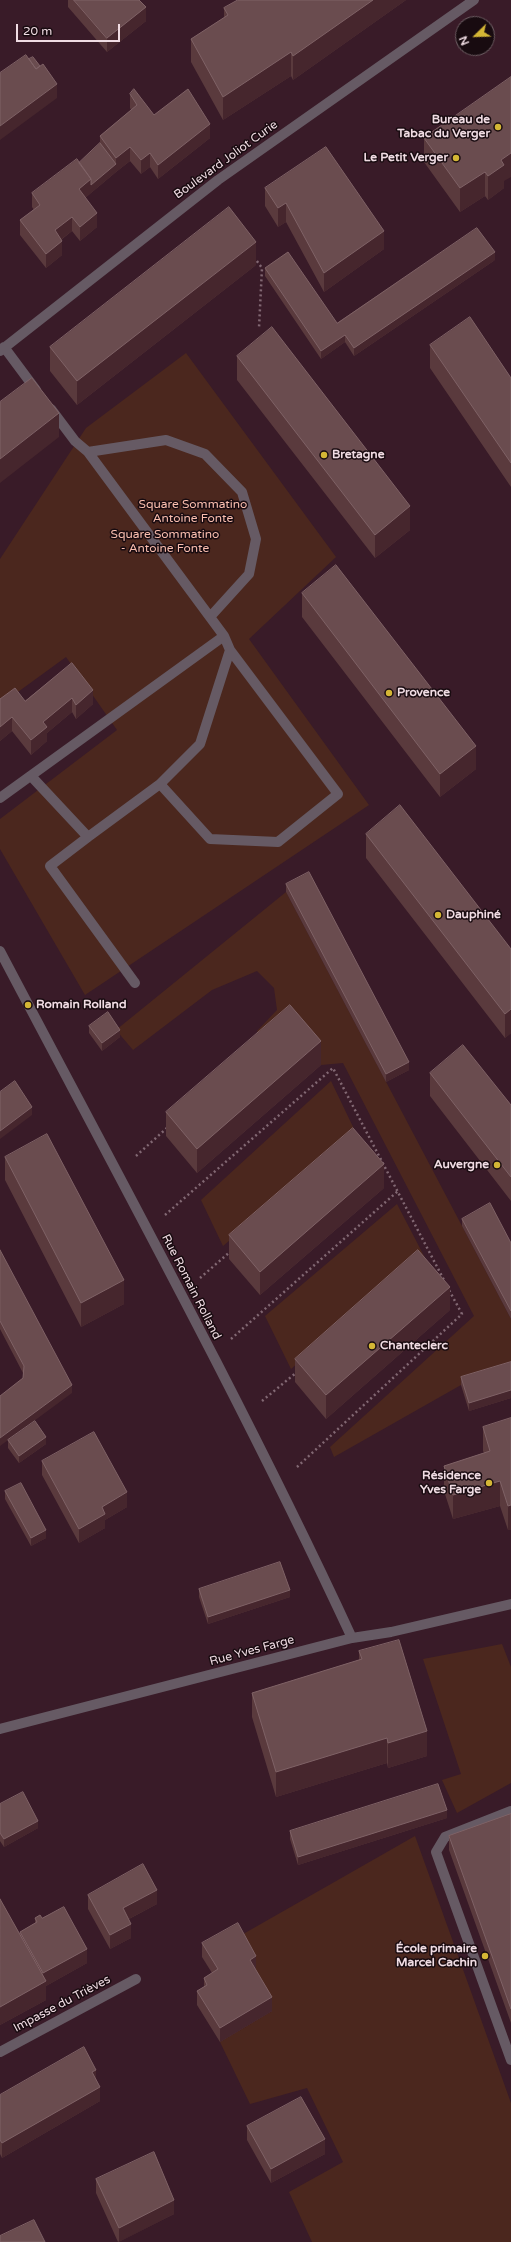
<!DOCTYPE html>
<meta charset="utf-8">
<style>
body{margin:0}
#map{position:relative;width:511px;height:2242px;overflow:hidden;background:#391b28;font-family:"Varela Round",sans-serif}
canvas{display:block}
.north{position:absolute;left:455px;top:16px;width:40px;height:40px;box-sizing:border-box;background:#180b10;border:1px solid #6e5f64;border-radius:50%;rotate:247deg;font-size:11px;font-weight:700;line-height:16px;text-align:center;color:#f0dce3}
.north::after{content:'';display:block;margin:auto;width:14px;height:18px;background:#d4b635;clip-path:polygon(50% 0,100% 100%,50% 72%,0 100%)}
.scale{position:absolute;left:16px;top:24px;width:104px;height:18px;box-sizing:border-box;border:2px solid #f0dce3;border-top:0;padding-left:5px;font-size:12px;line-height:14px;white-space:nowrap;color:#f0dce3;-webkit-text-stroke:3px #180b10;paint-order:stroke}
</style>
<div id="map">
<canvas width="511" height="2242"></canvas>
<div class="north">N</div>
<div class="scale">20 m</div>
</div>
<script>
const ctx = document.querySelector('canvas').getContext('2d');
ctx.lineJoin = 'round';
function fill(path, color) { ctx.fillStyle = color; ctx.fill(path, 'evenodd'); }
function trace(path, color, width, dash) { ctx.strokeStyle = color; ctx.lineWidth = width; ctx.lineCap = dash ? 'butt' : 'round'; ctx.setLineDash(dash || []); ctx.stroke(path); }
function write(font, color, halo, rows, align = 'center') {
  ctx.font = font + ' "Varela Round",sans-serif'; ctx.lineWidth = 3; ctx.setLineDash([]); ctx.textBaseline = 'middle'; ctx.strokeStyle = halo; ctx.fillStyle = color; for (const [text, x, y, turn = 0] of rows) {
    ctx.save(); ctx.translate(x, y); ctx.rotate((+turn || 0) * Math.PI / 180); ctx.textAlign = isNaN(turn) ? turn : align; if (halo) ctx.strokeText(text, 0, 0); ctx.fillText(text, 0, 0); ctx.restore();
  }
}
fill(new Path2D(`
 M186,353L336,557L249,639L369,805L85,995L0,849V819L117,730L66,657L0,705V559L86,428Z
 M286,892L511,1319V1369L461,1385L334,1457L330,1447L474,1316L343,1063L321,1065L290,1029L268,1047L257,1031L277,1010L274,988L257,971L212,990L133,1050L116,1030Z
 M331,1081L379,1181L323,1162L223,1246L201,1200Z
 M397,1204L437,1281L391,1283L291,1369L265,1316Z
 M502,1644L511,1667V1783L457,1813L442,1780L461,1774L423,1659Z
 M415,1836L511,2103V2242H312L289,2192L343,2162L307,2088L250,2104L220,2042L272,2011L250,1974L256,1970L238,1937Z`), '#4b271e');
trace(new Path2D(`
 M254,257L262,268L259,328
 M136,1156L168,1127
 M165,1215L333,1068L445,1282
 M200,1278L231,1251
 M231,1339L398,1191
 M262,1401L297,1372
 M297,1467L462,1314L449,1290`), '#826873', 2.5, [2, 3]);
trace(new Path2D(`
 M4,347L36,390
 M0,351L218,180L474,0
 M88,452L166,440L205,454L242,492L256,539L249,574L210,617
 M31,776L88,837L160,784L210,839L278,842L338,794L230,650
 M160,784L200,744L230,650L224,636
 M0,798L224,636L88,452L75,441L51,409
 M88,837L50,866L135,983
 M0,951C120,1179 244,1405 352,1638
 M0,1729L352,1638L391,1632L511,1604
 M511,1811L445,1837L436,1852L511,2060
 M0,2052L136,1979`), '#665a64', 10);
fill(new Path2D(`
 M68,0H139L146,21L107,52L68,7Z
 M238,0H406L293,80L291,76L223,120L191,62V39L224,18V8Z
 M130,94L154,115L210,138L158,179L150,167L141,174L130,161L116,172L85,198L97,227L80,241L72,231L61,240L62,255L46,268L20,235V220L34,210L32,207V193L79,163L100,143V136L131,110L130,108Z
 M424,138L504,181V188L488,200L485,196L460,212L424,162Z
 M265,188L384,249L324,292L286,222L278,227L265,206Z
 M495,260L354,356L345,342L321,359L265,276V268L337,323Z
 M256,265L77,405L50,371V347Z
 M430,345L511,378V487L430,368Z
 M237,356L410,530L375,558L237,380Z
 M302,593L476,769L440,797L302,617Z
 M72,663L93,704L76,719L72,712L47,733V741L31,755L12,731L0,741V699L25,701Z
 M366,834L511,949V1033L505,1038L366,858Z
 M286,884L409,1070L386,1082L286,892Z
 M89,1026L120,1037L102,1051L89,1033Z
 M321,1065L197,1173L166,1136V1112Z
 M430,1073L511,1105V1201L430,1096Z
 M5,1157L124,1304L81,1327L5,1180Z
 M384,1188L260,1295L229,1259V1235Z
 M462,1219L511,1243V1319L462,1226Z
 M0,1250L72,1393L23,1378V1373L0,1329Z
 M450,1310L326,1419L295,1382V1359Z
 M511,1362V1398L469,1411L461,1385V1377Z
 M511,1418V1530H508L500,1506L453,1519L444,1491V1466L484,1453L483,1451V1427Z
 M8,1440L46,1444L19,1463L8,1448Z
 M42,1461L127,1507L105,1520V1528L79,1543L42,1475Z
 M5,1491L46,1538L31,1546L5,1499Z
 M199,1589L290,1597L208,1624L199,1597Z
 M359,1651L427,1756L388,1768L387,1763L276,1797L252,1717V1693L359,1660Z
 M0,1804L38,1828L4,1847L0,1841Z
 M511,1814V2023L449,1850V1836Z
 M447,1818L298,1865L290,1839V1831Z
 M88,1895L157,1904L129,1919L131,1938L110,1949L88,1909Z
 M0,1899L20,1935V1932L35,1923V1918H42L87,1963L46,1986V2000L0,2025Z
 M202,1943L256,1970L272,2011L220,2042L197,2005V1991L204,1987V1978L212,1973L202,1957Z
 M96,2078L100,2101L2,2158L0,2154V2095Z
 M247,2126L325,2154L271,2183L247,2140Z
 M96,2179L174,2214L118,2242L96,2193Z`), '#5a3a3d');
fill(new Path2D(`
 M373,0H406L293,80V56Z
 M146,7V21L107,52V38Z
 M291,52V76L223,120V97Z
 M57,84V98L0,140V126Z
 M210,124V138L158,179V165Z
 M130,147V161L116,172L79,203V189L91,179L116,164V158Z
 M150,153V167L141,174V160Z
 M511,153V177L504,181V188L488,200V176L501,160Z
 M485,172V196L460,212V188Z
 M286,203V222L278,227V208Z
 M97,213V227L80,241V227Z
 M72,217V231L55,244V230Z
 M384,231V249L324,292V273Z
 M62,241V255L46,268V254Z
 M256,242V265L77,405V381Z
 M495,252V260L354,356V348Z
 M345,335V342L321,359V351Z
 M59,413V437L0,483V459Z
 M410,506V530L375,558V535Z
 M93,690V704L76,719V705Z
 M72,698V712L47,733V741L31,755V740L43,722Z
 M12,717V731L0,741V727Z
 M476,746V769L440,797V774Z
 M511,1009V1033L505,1038V1014Z
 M120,1030V1037L102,1051V1043Z
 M321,1041V1065L197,1173V1149Z
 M409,1062V1070L386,1082V1074Z
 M32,1107V1115L0,1139V1131Z
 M384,1164V1188L260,1295V1272Z
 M124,1280V1304L81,1327V1303Z
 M450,1287V1310L326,1419V1395Z
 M72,1385V1393L0,1446V1438Z
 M511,1390V1398L469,1411V1403Z
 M46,1437V1444L19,1463V1456Z
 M500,1481V1506L453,1519V1495Z
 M127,1492V1507L105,1520V1528L79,1543V1529L102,1507Z
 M511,1505V1530H508V1506Z
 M46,1530V1538L31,1546V1538Z
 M290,1590V1597L208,1624V1617Z
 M427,1731V1756L388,1768V1743Z
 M387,1738V1763L276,1797V1772Z
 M447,1810V1818L298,1865V1857Z
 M38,1821V1828L4,1847V1839Z
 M157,1890V1904L123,1922V1908Z
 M131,1924V1938L110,1949V1935Z
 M87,1949V1963L46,1986V2000L0,2025V2007L43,1983V1973Z
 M256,1956V1970L250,1974V1960Z
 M272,1997V2011L220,2042V2028Z
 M96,2070V2085L92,2072Z
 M100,2087V2101L2,2158V2143Z
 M325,2139V2154L271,2183V2169Z
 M174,2200V2214L119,2242V2228Z`), '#46262d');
const building = new Path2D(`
 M74,0H139L146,7L107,38Z
 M238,0H373L293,56L291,52L223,97L191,39L228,15L224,8Z
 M26,55L36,69L43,64L57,84L0,126V73Z
 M33,57L40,66L36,69L29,59Z
 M511,77V153L501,160L504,165L488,176L485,172L460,188L424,138Z
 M134,89L154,115L188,89L210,124L158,165L150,153L141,160L130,147L116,158L100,136L137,105L130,94Z
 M100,143L116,164L91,185V179L79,163Z
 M326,147L384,231L324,273L286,203L278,208L265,188Z
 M77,159L91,179L79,189L97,213L80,227L72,217L55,230L62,241L46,254L20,220L40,205L32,193Z
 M229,207L256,242L77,381L50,347Z
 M477,228L495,252L354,348L345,335L321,351L265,268L288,252L337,323Z
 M470,317L511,378V463L430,345Z
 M272,327L410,506L375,535L237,356Z
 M32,378L59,413L0,459V402Z
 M336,565L476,746L440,774L302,593Z
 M72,663L93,690L76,705L72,698L43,722L47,727L31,740L12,717L0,727V699L15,688L25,701Z
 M400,805L511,949V1009L505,1014L366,834Z
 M309,872L409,1062L386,1074L286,884Z
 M290,1005L321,1041L197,1149L166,1112Z
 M108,1012L120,1030L102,1043L89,1026Z
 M463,1045L511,1105V1177L430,1073Z
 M15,1081L32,1107L0,1131V1092Z
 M353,1128L384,1164L260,1272L229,1235Z
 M47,1134L124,1280L81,1303L5,1157Z
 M490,1203L511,1243V1311L462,1219Z
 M0,1250L72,1385L0,1438V1396L23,1378L24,1366L0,1321Z
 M418,1250L450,1287L326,1395L295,1359Z
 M511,1362V1390L469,1403L461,1377Z
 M511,1418V1505L508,1506L500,1481L453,1495L444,1466L490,1451L483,1427Z
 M35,1421L46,1437L19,1456L8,1440Z
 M94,1432L127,1492L102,1507L105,1514L79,1529L42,1461Z
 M21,1483L46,1530L31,1538L5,1491Z
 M280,1562L290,1590L208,1617L199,1589Z
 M399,1640L427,1731L388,1743L387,1738L276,1772L252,1693L362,1659L359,1651Z
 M438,1784L447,1810L298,1857L290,1831Z
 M23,1792L38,1821L4,1839L0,1833V1804Z
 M511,1814V2009L449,1836Z
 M143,1864L157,1890L123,1908L131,1924L110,1935L88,1895Z
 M0,1899L46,1981L0,2007Z
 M64,1907L87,1949L43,1973L20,1932L37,1922L35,1918L40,1915L42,1918Z
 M238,1923L256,1956L250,1960L272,1997L220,2028L197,1991L207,1985L204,1978L218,1969L202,1943Z
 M84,2047L96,2070L92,2072L100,2087L2,2143L0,2140V2095Z
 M301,2097L325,2139L271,2169L247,2126Z
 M154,2152L174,2200L119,2228L96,2179Z
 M34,2220L45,2242H0V2236Z`);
fill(building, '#6a4c4f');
trace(building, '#7f6266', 1);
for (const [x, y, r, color] of [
 [498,127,4,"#d4b635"],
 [456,158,4,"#d4b635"],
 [324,455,4,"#d4b635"],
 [389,693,4,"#d4b635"],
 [438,915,4,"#d4b635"],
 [28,1005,4,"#d4b635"],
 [497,1165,4,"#d4b635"],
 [372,1346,4,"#d4b635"],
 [489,1483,4,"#d4b635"],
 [485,1956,4,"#d4b635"]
]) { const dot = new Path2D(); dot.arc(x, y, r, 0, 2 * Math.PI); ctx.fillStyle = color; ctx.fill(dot); trace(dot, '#180b10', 1.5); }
write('bold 12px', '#f0dce3', '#180b10', [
 ["Bureau de",490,120],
 ["Tabac du Verger",490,134],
 ["Le Petit Verger",448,158],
 ["Bretagne",332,455,"left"],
 ["Provence",397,693,"left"],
 ["Dauphiné",446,915,"left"],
 ["Romain Rolland",36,1005,"left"],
 ["Auvergne",489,1165],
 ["Chanteclerc",380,1346,"left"],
 ["Résidence",481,1476],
 ["Yves Farge",481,1490],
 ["École primaire",477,1949],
 ["Marcel Cachin",477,1963]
], 'right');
write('12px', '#f0dce3', '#180b10', [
 ["Boulevard Joliot Curie",226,160,-36],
 ["Rue Romain Rolland",191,1287,63],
 ["Rue Yves Farge",252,1651,-15],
 ["Impasse du Trièves",62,2004,-28]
]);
write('12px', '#fabeaf', '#180b10', [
 ["Square Sommatino",193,505],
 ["Antoine Fonte",193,519],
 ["Square Sommatino",165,535],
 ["- Antoine Fonte",165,549]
]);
</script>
